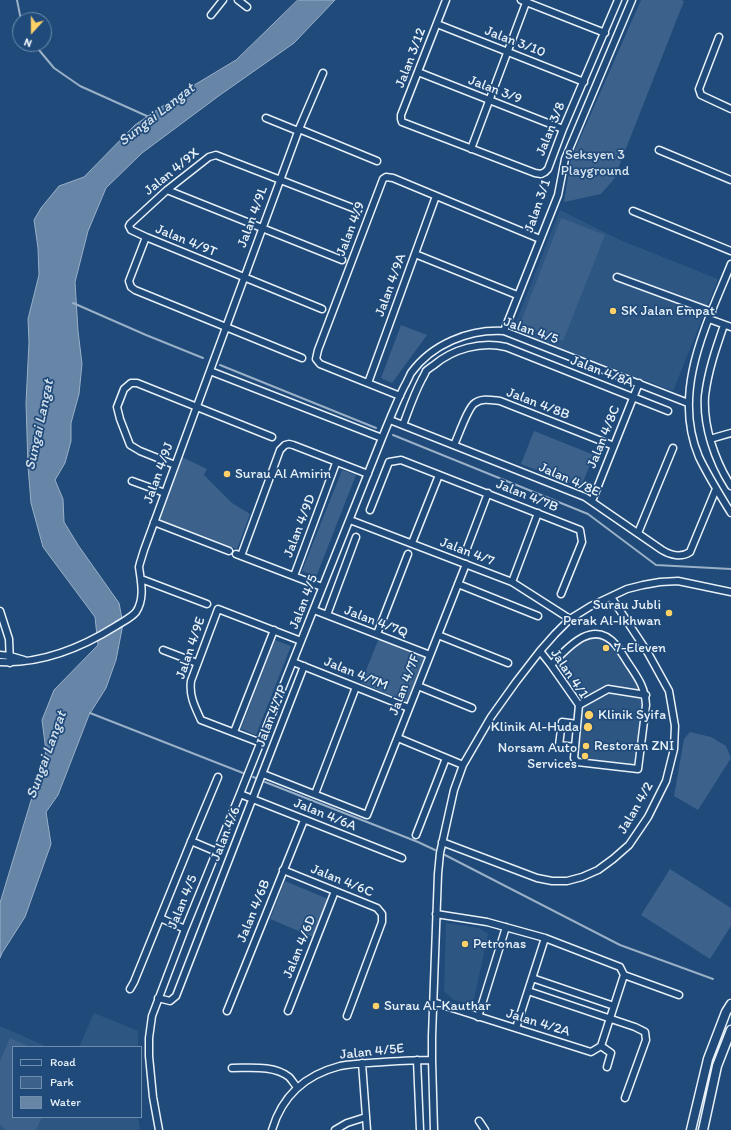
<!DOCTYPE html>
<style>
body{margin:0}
#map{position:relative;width:731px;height:1130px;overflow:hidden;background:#1f4a7a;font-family:Itim,sans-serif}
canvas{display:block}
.legend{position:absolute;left:12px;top:1046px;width:130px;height:72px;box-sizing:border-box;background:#1f4a7a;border:1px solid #6f8dac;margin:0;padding:5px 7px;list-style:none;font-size:12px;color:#e8f1f8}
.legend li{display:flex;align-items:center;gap:8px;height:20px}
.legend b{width:20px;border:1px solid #6f8dac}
.north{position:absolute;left:12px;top:12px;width:40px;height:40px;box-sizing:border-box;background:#1f4a7a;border:1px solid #6f8dac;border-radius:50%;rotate:201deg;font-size:11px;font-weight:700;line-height:16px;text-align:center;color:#e8f1f8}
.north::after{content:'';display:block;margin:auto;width:14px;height:18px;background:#ffd166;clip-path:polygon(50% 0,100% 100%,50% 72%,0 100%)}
</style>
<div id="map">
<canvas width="731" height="1130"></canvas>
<ul class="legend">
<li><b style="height:5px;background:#1f4a7a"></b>Road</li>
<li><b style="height:11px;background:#3c628c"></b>Park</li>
<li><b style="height:11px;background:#6685a7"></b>Water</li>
</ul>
<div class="north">N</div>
</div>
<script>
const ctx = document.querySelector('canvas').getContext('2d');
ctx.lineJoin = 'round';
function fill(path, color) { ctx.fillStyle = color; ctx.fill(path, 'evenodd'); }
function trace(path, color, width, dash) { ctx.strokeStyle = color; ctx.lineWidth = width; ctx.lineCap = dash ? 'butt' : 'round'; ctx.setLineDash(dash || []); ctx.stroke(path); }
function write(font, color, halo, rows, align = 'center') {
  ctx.font = font + ' Itim,sans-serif'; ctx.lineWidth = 3.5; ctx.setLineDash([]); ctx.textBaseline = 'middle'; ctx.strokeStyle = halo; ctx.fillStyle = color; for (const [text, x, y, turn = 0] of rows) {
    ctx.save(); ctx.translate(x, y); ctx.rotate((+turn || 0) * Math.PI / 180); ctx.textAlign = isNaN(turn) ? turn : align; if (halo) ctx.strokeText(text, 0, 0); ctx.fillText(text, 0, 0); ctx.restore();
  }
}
fill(new Path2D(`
 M560,210L620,240L718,279L673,391L513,330Z
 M601,636L615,647L640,685L644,697L635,766L579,760L577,756L582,706L555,666L561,657L588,637Z
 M446,923L479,928L488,934L473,1004L454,1000L444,991Z
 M94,1013L138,1031V1047H79Z
 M0,1026L48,1047H13V1117H138L140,1130H0Z`), '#2e5683');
fill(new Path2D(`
 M641,0H681L684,1L614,179L601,194L564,202L571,159Z
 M561,218L605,235L563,341L520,324Z
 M401,325L427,335L392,383L381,378Z
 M534,431L594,455L581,487L521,464Z
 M182,457L207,469L204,475L232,503L250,514L237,549L159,520Z
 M342,470L356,475L316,577L302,571Z
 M379,638L425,656L407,702L361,683Z
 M275,640L291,646L256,735L241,729Z
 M690,732L711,737L726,746L731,758L698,810L674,796L684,739Z
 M670,869L731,908V926L710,959L641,915Z
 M285,881L328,899L313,937L270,919Z
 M10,1038L30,1047H13V1117H42L36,1130H6L0,1125V1061Z`), '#3c628c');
const water = new Path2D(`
 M298,0H335L294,43L220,95L142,153L106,188L88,231L75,282L78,331L82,364L79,394L71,423V441L65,463L55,480L63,499L64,522L78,545L119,603L123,624L116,660L106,688L89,715L58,795L46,812L51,844L25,917L2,953L0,958V903L46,751L42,720L54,690L98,645L95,617L43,547L31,503L28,466L26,403L29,342L28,319L39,275L38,248L34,220L41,208L59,186L84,177L135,125L186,90L236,60Z`);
fill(water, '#6685a7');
trace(water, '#9ab0c7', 1);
trace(new Path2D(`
 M17,0L21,20
 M34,44L54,68L80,86L149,117
 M73,303L146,335L203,358
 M220,365L376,428
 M393,435L588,514L656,565L731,569
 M90,713L243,773
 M253,777L256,778
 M265,782L418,842L435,850
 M445,855L620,945L713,979`), '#9ab0c7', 2);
const minor = new Path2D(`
 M238,0L247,7
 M446,0L401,115V119L402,122L535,173L541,174L545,172L548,169L563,129L618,0
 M521,0L605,33
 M211,15L223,0
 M437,24L584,82
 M719,37L699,89L701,95L731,109
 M418,72L563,129
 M266,118L298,131
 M299,129L377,161
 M471,149L527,0
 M659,150L731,180
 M167,190L342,260
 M633,211L731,251
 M146,237L131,230L129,226L130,224L167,190L209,157L216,155L358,210
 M415,254L517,295
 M731,264C707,324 671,391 699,457C708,476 720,495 731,513
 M617,277L712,312
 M709,319L731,327
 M724,325C716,348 708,371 705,396C703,426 715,461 731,486
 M504,331L558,195L565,159L632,0
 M302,358L135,290L131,287L129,281L146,237L322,309
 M210,371L382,438
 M368,383L436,196
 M400,396L320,364L316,359L318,350L383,179L386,177L393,178L540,239
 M390,420L585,497L662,550C670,555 681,558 690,552L716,489
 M403,425C409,409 414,394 422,379C423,377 425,374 426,371C428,369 431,367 434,365C453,349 481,341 506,347L668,411
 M710,439L731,433
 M454,445C458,437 468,407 475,403C482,398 491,400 500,401L614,446
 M175,465L140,451L130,445L120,419L117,407L124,389L131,383H137L272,437
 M132,481L165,493
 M592,501L639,383
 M370,510L389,462L401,460L580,530L582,542L561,594
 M350,520L512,582L570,619
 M154,522L229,551
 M638,533L673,448
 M412,543L439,475
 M467,548L488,493
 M236,554L322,587
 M241,556L280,450L285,445L289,444L293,445L368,474
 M294,576L336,463
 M141,579L207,604
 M512,582L538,513
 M458,584L538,616
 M314,610L430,655
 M0,611L9,639L10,663
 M327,615L356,537
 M377,634L408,554
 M438,635L508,663
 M163,650L197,663
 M540,651L551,665L579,705L574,758L577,762L638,769L646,705C645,687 638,678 628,663C624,657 621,651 616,645C593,618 568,647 551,665
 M0,655L10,656L24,660
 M0,662C42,664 81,648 116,626C122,622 131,618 136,612C145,598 141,582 139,567L140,563L144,550L299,129L323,73
 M293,662L409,708
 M418,686L472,708
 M579,705L608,689L646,695
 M234,732L274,630
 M398,738L463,765
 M261,743L201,720C195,707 189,696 191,681L218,609L301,641
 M575,747L559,745L562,722L577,724
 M263,774L367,815L466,564
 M240,794L402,858
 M315,794L356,687
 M416,835L446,758
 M191,841L217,852
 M442,842L537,878L552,881H567L582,877L598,870L613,859L629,845L648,817L666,781L674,749L675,726L669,691L648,653L611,597
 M283,870L377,908L382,914V922L347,1016
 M436,914L487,922L545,938
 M160,918L185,929
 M624,975L679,995
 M532,978L614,1006
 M130,989L134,982L190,844L218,777
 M528,991L635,1027L645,1032L646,1040L625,1098
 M158,998L170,1001L176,996L304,666
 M433,1002L591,1052L601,1046L624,975L620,967L545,938L516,1028
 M227,1011L304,820
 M288,1011L335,891
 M478,1017L506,927
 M601,1046L611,1053L607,1067
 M417,1060L420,1130
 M362,1063L367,1130
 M232,1068C250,1068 274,1065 289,1077C292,1080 294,1084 297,1087
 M479,1121L485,1130
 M159,1130L153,1097L149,1056V1038L152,1016L185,929L240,794L382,438C389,421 396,403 404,387C407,382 409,377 411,373C432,344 469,329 504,331L688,403
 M272,1130C282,1096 305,1075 340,1066C354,1063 369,1063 383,1062C399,1061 416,1060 432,1060
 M335,1130L347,1123L366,1117
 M434,1130L432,1060V1036L438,874L440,853L454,790L463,765L491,717L516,682L540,651L555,634L570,619L591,606L627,589L643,585L660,582L678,581L731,592`);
const major = new Path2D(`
 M691,1130L708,1059L726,1012L731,1004
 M703,1130L717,1066L731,1030`);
trace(minor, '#e8f1f8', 9);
trace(major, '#e8f1f8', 11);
trace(minor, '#1f4a7a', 6);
trace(major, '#1f4a7a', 8);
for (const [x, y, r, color] of [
 [613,311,4,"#ffd166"],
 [227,474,4,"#ffd166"],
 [669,613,4,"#ffd166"],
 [606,648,4,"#ffd166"],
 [589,715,5,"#ffd166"],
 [588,727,5,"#ffd166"],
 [586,746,4,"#ffd166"],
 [585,756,4,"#ffd166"],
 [465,944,4,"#ffd166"],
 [376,1006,4,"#ffd166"]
]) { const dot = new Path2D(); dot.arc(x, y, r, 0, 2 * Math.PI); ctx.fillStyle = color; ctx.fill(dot); trace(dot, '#1f4a7a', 1.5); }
write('14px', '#e8f1f8', '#1f4a7a', [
 ["Jalan 3/10",515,42,21],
 ["Jalan 3/12",411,58,-69],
 ["Jalan 3/9",495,90,21],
 ["Jalan 3/8",551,129,-68],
 ["Jalan 4/9X",172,172,-39],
 ["Jalan 3/1",538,206,-71],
 ["Jalan 4/9L",253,217,-70],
 ["Jalan 4/9",351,229,-69],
 ["Jalan 4/9T",186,241,22],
 ["Jalan 4/9A",391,285,-70],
 ["Jalan 4/5",531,331,19],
 ["Jalan 4/8A",602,372,21],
 ["Jalan 4/8B",538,404,21],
 ["Jalan 4/8C",604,437,-68],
 ["Jalan 4/9J",159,473,-70],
 ["Jalan 4/8E",569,480,24],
 ["Jalan 4/7B",527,496,22],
 ["Jalan 4/9D",300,526,-69],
 ["Jalan 4/7",467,552,21],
 ["Jalan 4/5",304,602,-69],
 ["Jalan 4/7Q",376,622,21],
 ["Jalan 4/9E",191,648,-71],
 ["Jalan 4/7M",356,674,22],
 ["Jalan 4/1",569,674,56],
 ["Jalan 4/7F",405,685,-69],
 ["Jalan 4/7P",272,716,-69],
 ["Jalan 4/2",636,808,-60],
 ["Jalan 4/6A",325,815,22],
 ["Jalan 4/6",226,834,-68],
 ["Jalan 4/6C",342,881,22],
 ["Jalan 4/5",183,902,-68],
 ["Jalan 4/6B",254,911,-68],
 ["Jalan 4/6D",300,947,-68],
 ["Jalan 4/2A",538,1023,17],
 ["Jalan 4/5E",372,1052,-6]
]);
write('14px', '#d7e3ed', '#1f4a7a', [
 ["Seksyen 3",595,155],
 ["Playground",595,171]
]);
write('14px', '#e8f1f8', '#1f4a7a', [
 ["SK Jalan Empat",621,311],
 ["Surau Al Amirin",235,474],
 ["Surau Jubli",661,605,"right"],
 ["Perak Al-Ikhwan",661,621,"right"],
 ["7-Eleven",614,648],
 ["Klinik Syifa",598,715],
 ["Klinik Al-Huda",579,727,"right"],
 ["Restoran ZNI",594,746],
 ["Norsam Auto",577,748,"right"],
 ["Services",577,764,"right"],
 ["Petronas",473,944],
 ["Surau Al-Kauthar",384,1006]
], 'left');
write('italic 15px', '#d4e1ec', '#1f4a7a', [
 ["Sungai Langat",157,115,-38],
 ["Sungai Langat",40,425,-78],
 ["Sungai Langat",47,755,-70]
]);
</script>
